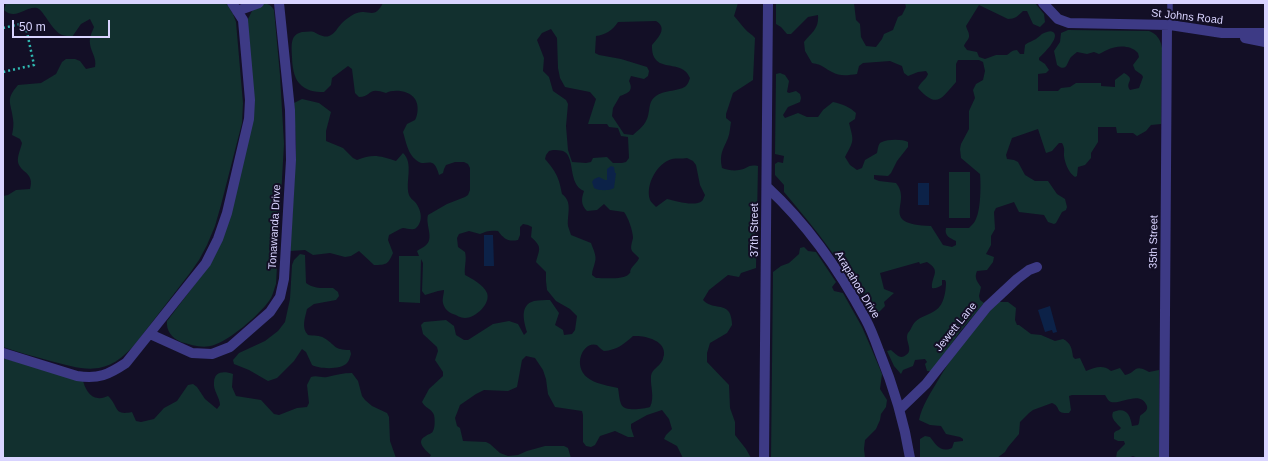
<!DOCTYPE html>
<style>
body{margin:0}
#map{position:relative;width:1268px;height:461px;overflow:hidden;background:#130f26;font-family:Arial,sans-serif}
canvas{display:block}
.frame{position:absolute;inset:0;border:4px solid #d9d4ff;pointer-events:none}
.scale{position:absolute;left:12px;top:20px;width:98px;height:18px;box-sizing:border-box;border:2px solid #d9d4ff;border-top:0;padding-left:5px;font-size:12px;line-height:14px;white-space:nowrap;color:#d9d4ff;-webkit-text-stroke:3px #130f26;paint-order:stroke}
</style>
<div id="map">
<canvas width="1268" height="461"></canvas>
<div class="frame"></div>
<div class="scale">50 m</div>
</div>
<script>
const ctx = document.querySelector('canvas').getContext('2d');
ctx.lineJoin = 'round';
function fill(path, color) { ctx.fillStyle = color; ctx.fill(path, 'evenodd'); }
function trace(path, color, width, dash) { ctx.strokeStyle = color; ctx.lineWidth = width; ctx.lineCap = dash ? 'butt' : 'round'; ctx.setLineDash(dash || []); ctx.stroke(path); }
function write(font, color, halo, rows, align = 'center') {
  ctx.font = font + ' Arial,sans-serif'; ctx.lineWidth = 4; ctx.setLineDash([]); ctx.textBaseline = 'middle'; ctx.strokeStyle = halo; ctx.fillStyle = color; for (const [text, x, y, turn = 0] of rows) {
    ctx.save(); ctx.translate(x, y); ctx.rotate((+turn || 0) * Math.PI / 180); ctx.textAlign = isNaN(turn) ? turn : align; if (halo) ctx.strokeText(text, 0, 0); ctx.fillText(text, 0, 0); ctx.restore();
  }
}
fill(new Path2D(`
 M6,3H226L233,14L236,22L243,103L242,123L221,205L215,226L207,245L199,260L190,273L136,343C107,377 87,371 47,360C33,356 17,352 3,347V196L8,195L16,190L30,189C35,172 20,173 18,162C17,156 21,148 22,143L20,139L12,135C13,130 14,124 13,119C11,102 5,100 18,85L41,83L56,74L62,62L66,59H75L80,61L86,69L95,67C97,58 91,52 90,44C89,38 92,32 94,27L90,19L81,24L72,37C69,36 65,36 62,35C52,31 43,9 37,8C25,6 16,21 4,10Z
 M383,3H738L734,16C738,20 741,25 745,29C748,33 752,34 755,38L753,80L733,93L726,114V118L731,122C730,127 730,133 728,138C723,150 719,154 722,168C727,170 734,171 739,170C748,169 747,164 758,166L756,268L741,273L739,277L728,275L709,290L703,300C711,309 724,304 729,312C731,315 732,321 732,325L727,333L710,343L707,353V362L729,385L730,408L735,422V435L746,449L751,458H683L677,446L664,439L666,435L672,429L669,419L662,410L647,415L631,424V428L634,437H628L615,431L600,436L595,445L591,447L586,446L583,442V415L582,411L555,407L548,394L546,379L543,370L535,358L526,356L522,360L517,387L508,391L484,390L476,394L460,405L455,418L457,426L460,428L463,441L486,442L490,444L500,453L508,456L518,455L527,451L545,446H564L568,448L571,458H429L431,455C425,450 415,441 426,436C428,434 432,434 433,431C435,428 435,419 434,415C432,409 425,408 422,402L429,389L443,376V372L435,360L438,351L437,347L423,334L421,325L424,322L446,320L454,326L456,335L464,340H468L493,324L509,321L518,324L524,335L527,332C524,322 519,305 534,301C539,300 545,300 550,300L559,313L555,325L563,330L564,335L572,334L575,330L577,316L570,309L556,301L547,290L546,281V272L536,262C540,248 542,247 531,237L532,227L528,225L523,224L520,227V235L518,240C508,242 504,239 498,231C491,230 486,231 480,234L469,231L459,234L457,238L458,247L465,252C467,260 464,267 465,275C472,279 483,284 487,293C491,304 475,318 465,318C460,318 457,315 453,314C448,312 444,308 443,303C442,299 444,294 444,290L438,291L425,295L422,291L423,263L421,259L420,303L399,302V256H419L417,251C419,249 423,248 425,246C435,239 425,225 428,215L447,204L465,197L468,195L470,190V168L468,164L464,162H455L446,165L444,169L443,173L439,175C433,153 426,169 416,160C408,154 406,142 403,132L407,124L415,120C418,115 419,105 415,99C409,90 393,89 386,93C367,86 372,97 359,97L355,93L352,69L348,66L332,78L331,85L324,92C314,92 306,91 299,83C294,78 292,65 292,57C292,47 289,35 302,32C306,32 310,31 314,32C318,34 324,38 329,36C335,34 337,28 342,23C345,20 353,14 357,13C370,9 374,20 383,3ZM656,21C668,28 658,38 652,45C651,76 682,57 690,78C689,81 688,84 686,86C681,91 664,90 656,96C647,102 651,113 646,121C644,126 637,131 633,135L624,134L612,116L613,108L620,96C628,93 634,91 629,81L631,76L644,79L648,76L649,71L647,67L621,59L599,55L595,53L596,36C605,35 613,30 618,22ZM551,29L557,38L558,68L560,78L565,87L590,92L596,99L588,124H607L609,127L618,128L621,136L628,137L629,158L626,162L622,163H613L607,157L593,158L591,162L586,163L572,162L568,150L566,126L568,104L566,100L553,91L549,77L543,71L544,58L537,40L542,33ZM553,150C556,150 560,150 563,151C576,156 567,184 584,191C581,199 581,205 587,211L597,210L604,204L610,210L624,212C628,217 633,231 633,238C632,243 630,247 632,251C634,253 637,256 639,258C637,263 634,264 631,269C629,273 632,271 629,274C624,280 603,278 596,278L592,275C592,270 594,267 595,262C597,256 593,249 591,243L571,235C570,232 569,229 568,226C567,214 573,202 562,194C559,177 556,172 545,159L546,155L549,151ZM687,158L693,161L696,165L700,185L705,195C704,197 703,200 702,201C695,207 675,201 667,199L656,207C654,205 651,202 650,200C645,185 657,163 672,159C676,158 682,159 687,158ZM633,336C644,335 666,340 664,355C663,357 663,360 662,361C659,367 652,369 651,376C650,386 655,397 650,407C643,409 624,412 621,404C619,399 619,393 618,388C609,386 598,384 591,380C570,368 583,340 597,345C599,347 602,350 604,351C617,350 624,344 633,336Z
 M776,3H854L856,20L860,24L861,37L866,46L876,47L882,39L884,34L893,30L898,17L902,15L906,7L905,3H1035L1044,14L1045,22L1040,27L1033,24L1027,11H1023C1018,16 1015,19 1008,19L979,5L966,26C967,30 969,32 969,35C970,39 965,42 964,46L967,50L977,52L979,57L985,59L996,55H1007C1010,53 1012,50 1017,50L1020,54H1024L1025,45C1028,42 1033,41 1036,39C1039,37 1041,34 1044,33C1046,32 1051,30 1053,32C1061,37 1043,54 1039,58V60L1045,64L1049,70L1046,73L1038,74V91H1058L1061,88L1070,87L1076,83H1101V86L1115,87V80L1124,73C1137,80 1124,82 1130,90L1139,88L1143,77L1142,75L1135,70L1133,65L1139,57L1138,53C1131,45 1117,45 1107,50C1104,51 1102,53 1099,54L1094,52L1087,54L1077,52C1075,54 1073,55 1071,57C1067,62 1067,73 1057,65L1054,51L1060,42L1061,33L1068,30L1149,31C1157,34 1161,40 1162,48L1161,124L1151,125L1146,131L1137,136L1133,133H1117L1116,127H1098V142L1091,153V158L1085,165L1078,167L1077,176L1075,177C1069,173 1065,164 1064,156C1064,151 1065,148 1062,143H1059L1052,151L1046,153L1038,129L1012,138L1006,155L1007,159L1014,160L1018,162L1025,175L1035,181H1048L1057,194L1065,199L1067,207L1066,210L1062,212L1056,223L1054,224L1048,222L1044,215L1019,212L1014,202L996,208L994,212L995,229L991,236V245L986,254L994,257L993,262L987,270L977,271C974,278 977,281 981,287L979,296L980,300L984,303L959,333L933,371H927L925,364L927,362L925,359L915,360L913,366L903,370L901,374L894,366L887,351L891,350C896,354 900,360 906,355C914,350 904,340 908,333C911,330 912,325 915,322C921,316 929,315 936,310C944,305 946,291 946,282L945,280H942V285C939,287 935,289 932,288C931,276 942,271 927,262L920,264L919,262L880,273L884,289L894,293L884,302L885,306L879,312L869,313C847,268 816,230 784,192V185L775,175V164L778,162L783,163L784,156L775,154L776,74L780,73L785,75L789,81L787,92L789,93L796,91L800,94L801,98L800,102L788,107L783,115L785,118L798,113L807,117H818L823,110L833,102C842,104 850,107 856,113L855,119L849,123C854,142 854,140 845,157L850,165L857,170L862,168L865,160L877,153C878,149 878,143 882,142C888,139 903,139 908,142V147L897,161L891,173L888,176L874,175V179L879,181L896,183C913,203 877,224 931,226L943,245L952,247L956,245V241C950,238 944,236 946,228H969C971,226 974,223 975,221C981,211 981,185 980,174L961,158L960,149L961,144L969,129V111L975,98L973,90L976,84L983,80L985,71L983,62L979,60H958L956,64V82C941,99 937,109 918,88C920,82 926,80 928,74L926,71L918,72L908,76L904,73L902,66L890,61L863,63L859,66L857,74C849,75 840,77 832,72C822,67 824,65 812,63L805,51L804,42C812,32 819,29 818,15L808,17L791,34H787L781,27L776,24Z
 M262,4C268,3 271,5 274,10L280,75L284,144L276,284C274,289 273,296 269,301C259,315 230,340 214,345C203,349 192,345 181,342C172,338 166,331 167,321L205,271L248,140V19L252,11Z
 M302,99L319,103L331,112L326,131V141L343,148L353,158L357,160C373,153 381,156 396,161L403,153C414,163 405,182 409,195C410,198 413,200 415,202C421,209 424,221 416,228C412,231 407,228 403,228C399,229 393,233 389,235L388,240L393,253C388,264 387,265 374,265L359,251L351,256L345,257L330,253L313,255L305,250L290,251L296,149L294,103Z
 M949,172H970V218H949Z
 M804,247L808,251L816,252L836,282L832,287L834,291L843,293L862,327L872,350L882,374L880,389L887,400L886,407L881,414L880,420L876,429L865,440L864,449L865,458H771L773,272L781,266L789,263L799,254L800,248Z
 M300,254L305,255L306,283C314,289 323,288 333,288L338,292L339,296L336,300L314,304L307,309C305,318 301,328 308,335C313,336 320,335 324,338C336,345 333,350 350,350L351,354C350,357 349,361 347,363C341,370 319,369 312,365L306,352L302,349L294,361L277,378L268,381L249,370L234,364L233,360L239,353L265,341L278,331L285,322L290,299L292,265L294,260Z
 M999,302H1008L1016,308L1015,320L1017,325H1019L1031,334L1041,335L1055,341L1063,339C1071,343 1072,349 1073,357L1075,359L1080,358L1086,371C1095,368 1102,364 1111,371L1120,368L1125,375C1137,373 1133,363 1149,372L1159,370V458H1138L1133,456L1127,458H1116L1117,452L1125,444L1124,441H1118L1114,439V433L1116,431L1119,430L1121,428C1117,423 1110,419 1113,412C1126,407 1130,414 1132,426L1138,425L1139,423L1140,416C1143,413 1150,410 1146,404C1139,391 1122,404 1111,402C1108,401 1107,398 1105,395H1072L1069,396L1071,410L1069,413C1054,414 1062,407 1052,403L1033,410L1029,413L1020,422L1019,434L1008,447L1005,452L997,458H920V439L925,436L930,437C936,445 941,453 952,448L954,442L963,441V439L960,437L946,434L941,426L930,425L919,420C922,406 930,394 937,382C954,353 974,325 999,302Z
 M3,358L83,380C84,387 90,398 98,398C101,399 105,397 108,396C119,406 113,416 132,412L136,421L141,422L154,419L164,408L177,401L188,385L193,384L197,387L205,399L217,409L220,405C220,398 213,390 214,383C214,371 224,371 233,374L232,387L236,396L261,400L274,414L279,415L297,408L307,407L309,403L307,385L311,377C317,375 321,378 327,377C336,375 343,373 352,373L358,381L362,396L365,400L372,406L387,413L389,417L390,441L396,458H3Z`), '#12302f');
fill(new Path2D(`
 M611,166L614,167L615,173H616L614,188C609,191 599,191 594,188L592,182L594,179L599,177L605,180H607V169Z
 M918,183H929V205H918Z
 M484,235H493L494,266H484Z
 M1050,306L1057,332L1053,333L1052,330L1045,332L1038,310Z`), '#0c2248');
trace(new Path2D(`
 M3,28L25,23L34,65L3,72`), '#2fb8b0', 2.5, [2, 3]);
trace(new Path2D(`
 M1170,3V25`), '#3d3a85', 5.5);
trace(new Path2D(`
 M1043,3L1058,19L1069,23L1170,25L1222,33H1265
 M237,11L259,3
 M1245,38L1265,42
 M767,187C807,224 840,271 866,320C871,329 875,340 879,351C893,385 904,421 910,458
 M150,334L192,353L212,354L230,347L270,312L280,297L284,279L291,160L290,110L279,3
 M3,353L77,376C99,379 108,375 126,363L206,263L218,239L227,213L249,119L250,100L243,20L232,3
 M900,409L926,384L987,307L1017,279L1029,270L1037,267
 M764,458L768,3
 M1164,458L1167,25`), '#3d3a85', 10);
write('11px', '#d9d4ff', '#130f26', [
 ["St Johns Road",1187,17,6],
 ["Tonawanda Drive",275,227,-87],
 ["37th Street",755,230,-90],
 ["35th Street",1154,242,-89],
 ["Arapahoe Drive",857,285,59],
 ["Jewett Lane",956,327,-51]
]);
</script>
